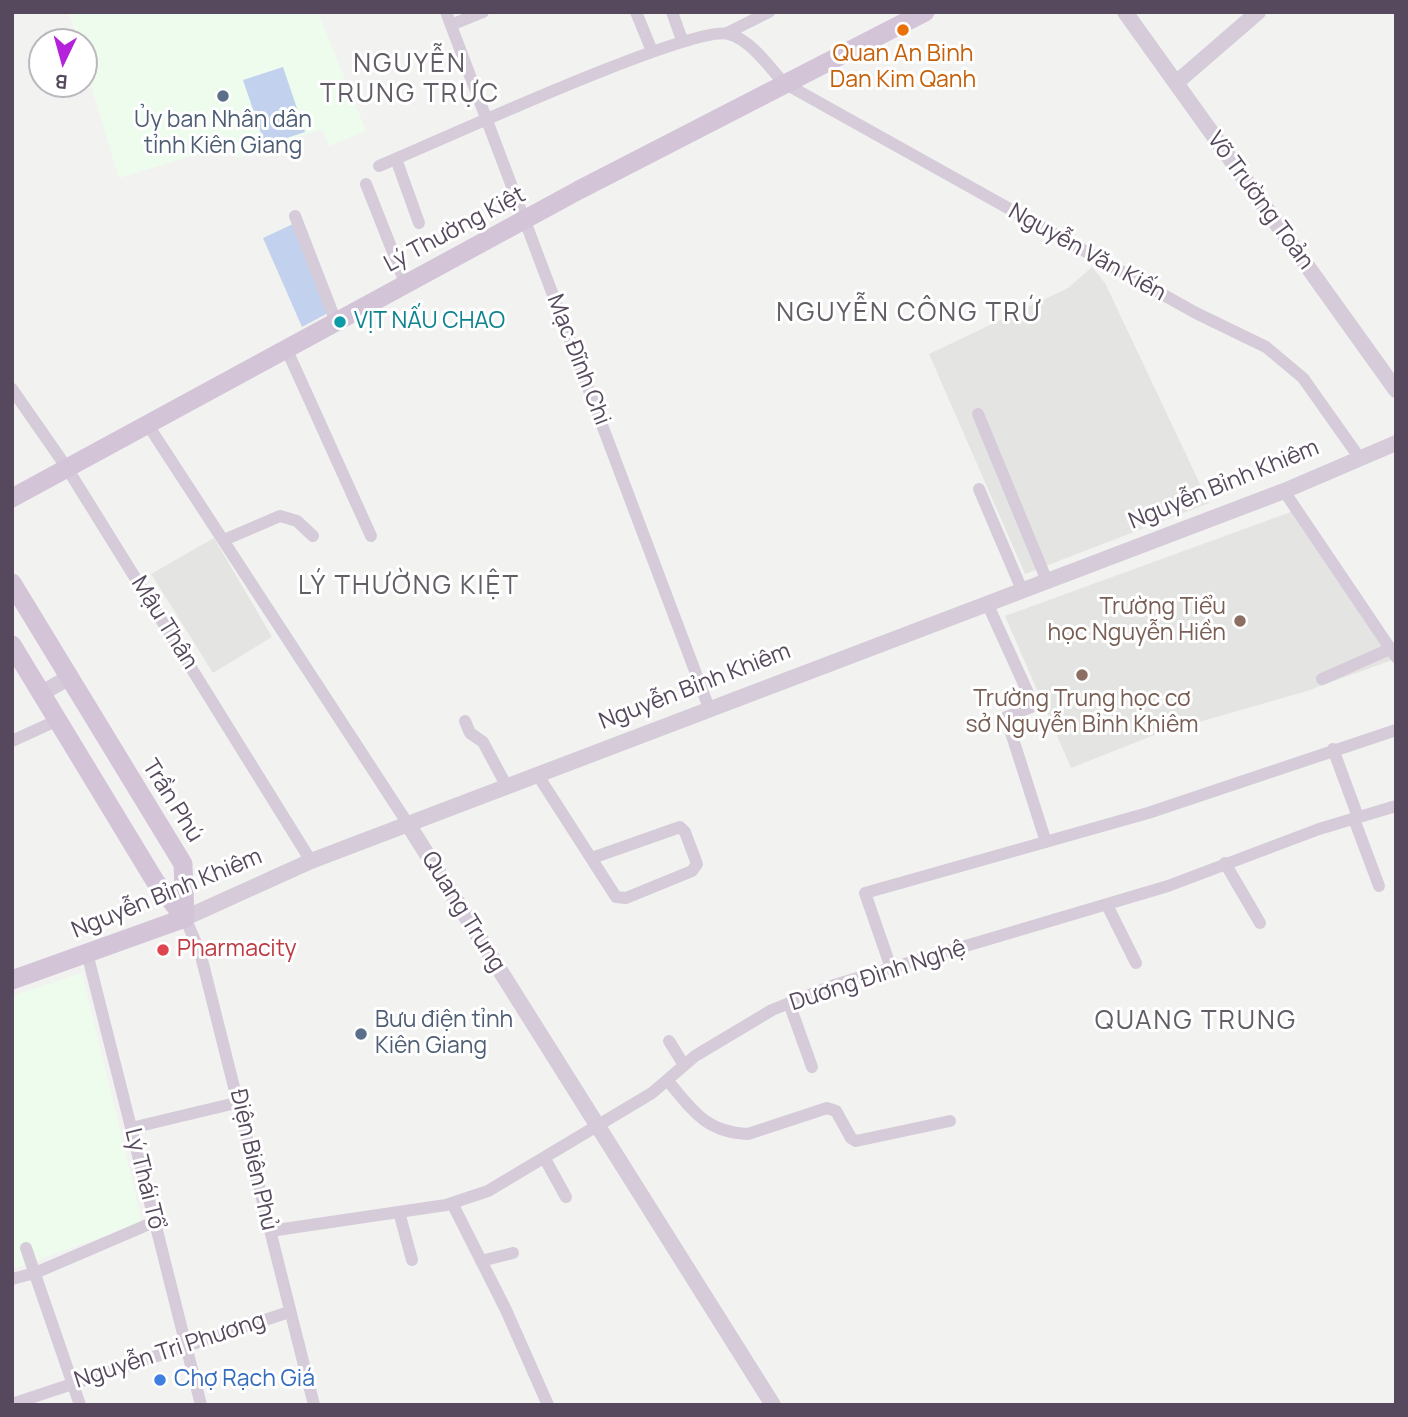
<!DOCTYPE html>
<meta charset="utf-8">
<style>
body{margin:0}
#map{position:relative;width:1408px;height:1417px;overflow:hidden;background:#f2f3f1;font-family:Manrope,sans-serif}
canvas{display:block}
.frame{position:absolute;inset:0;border:14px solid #57495d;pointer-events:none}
.north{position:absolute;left:28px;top:28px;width:70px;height:70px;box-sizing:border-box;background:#fff;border:2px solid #bcb6be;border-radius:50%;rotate:185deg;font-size:19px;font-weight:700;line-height:28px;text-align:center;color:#57495d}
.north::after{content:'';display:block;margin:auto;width:24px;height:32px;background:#b522db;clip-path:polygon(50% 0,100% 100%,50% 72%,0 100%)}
</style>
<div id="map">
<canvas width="1408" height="1417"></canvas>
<div class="frame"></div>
<div class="north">B</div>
</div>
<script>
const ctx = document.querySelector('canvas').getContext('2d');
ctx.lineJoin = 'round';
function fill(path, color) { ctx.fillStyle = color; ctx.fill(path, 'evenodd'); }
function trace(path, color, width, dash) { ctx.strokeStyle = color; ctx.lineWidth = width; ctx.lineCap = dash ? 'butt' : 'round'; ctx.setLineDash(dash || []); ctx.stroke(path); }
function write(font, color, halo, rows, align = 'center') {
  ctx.font = font + ' Manrope,sans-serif'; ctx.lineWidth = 6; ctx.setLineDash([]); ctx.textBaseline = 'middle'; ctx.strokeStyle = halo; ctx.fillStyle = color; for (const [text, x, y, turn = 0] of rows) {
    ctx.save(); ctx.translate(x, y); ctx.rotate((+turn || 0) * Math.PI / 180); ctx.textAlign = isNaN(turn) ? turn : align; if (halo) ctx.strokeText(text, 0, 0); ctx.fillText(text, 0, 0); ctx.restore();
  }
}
fill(new Path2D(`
 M69,12H318L366,131L329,146L322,129L238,158L231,144L119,178L84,63V42H78Z
 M82,973L141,1217L138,1224L12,1269V996Z`), '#edfcec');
fill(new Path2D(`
 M1092,267L1105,283L1209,503L1025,574L929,354L1068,288Z
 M1299,509L1392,660L1307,691L1157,734L1071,768L1005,616Z
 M214,538L272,637L213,673L151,574Z`), '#e4e4e2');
fill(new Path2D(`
 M283,67L305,132L265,145L243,80Z
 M293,224L328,313L302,327L263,238Z`), '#c2d2ee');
trace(new Path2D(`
 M446,12L709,708
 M636,12L652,51
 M672,12L682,40
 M451,25L483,12
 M727,33L769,12
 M396,159L419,223
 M379,166C433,144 691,24 729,34C752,41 768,66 784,83L1196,313L1266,347L1303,378L1359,457
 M366,184L406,285
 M295,216L336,322
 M286,348L371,536
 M12,389L67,468L311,861
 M978,414L1047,581
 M146,422L408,824
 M979,489L1022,590
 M1284,491L1396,657
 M224,540L280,516L297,521L313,536
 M987,603L1034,706L1006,717L1046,842
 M1322,679L1390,649
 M465,721L470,733L483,742L506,785
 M12,741L58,720
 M1333,749L1358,817
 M537,774L616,897L626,898L692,871L697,864L685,832L680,827L592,858
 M1354,819L1379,886
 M1225,863L1260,923
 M1107,905L1136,963
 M185,918L200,952L314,1405
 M87,953L201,1405
 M891,968L865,893L1148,813L1396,730
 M789,1003L812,1067
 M669,1041L684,1065
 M668,1081C693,1111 706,1132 748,1134L827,1108L836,1111L851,1138L856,1141L950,1121
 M131,1128L240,1102
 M545,1159L566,1197
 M452,1203L506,1310L548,1405
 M399,1212L412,1260
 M270,1231L446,1205L488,1191L652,1093L695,1056L772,1010L834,985L1168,886L1319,829L1396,806
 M26,1248L80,1405
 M481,1261L513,1253
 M12,1279L35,1273L154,1222
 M12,1404L289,1312`), '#d5cbd9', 12);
trace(new Path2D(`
 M1125,12L1396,390
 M1176,83L1258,12
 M42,693L68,678
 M408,824L773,1405
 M185,918L311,861L1284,491L1396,443`), '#d5cbd9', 16);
trace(new Path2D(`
 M12,498L579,190L925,12
 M12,583L183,864L185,918
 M12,645L155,881L185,918
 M12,980L185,918`), '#d3c4d8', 19);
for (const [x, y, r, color] of [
 [903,30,7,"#e8710a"],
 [223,96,7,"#5c6f8a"],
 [340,322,7,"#0f9aa8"],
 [1240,621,7,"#8d6e63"],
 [1082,675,7,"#8d6e63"],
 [163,950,7,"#e0444e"],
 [361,1034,7,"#5c6f8a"],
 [160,1380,7,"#3f7fe0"]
]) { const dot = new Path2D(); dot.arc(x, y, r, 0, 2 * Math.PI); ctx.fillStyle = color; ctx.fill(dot); trace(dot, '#fff', 2.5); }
write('23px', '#c56008', '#fff', [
 ["Quan An Binh",903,55],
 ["Dan Kim Qanh",903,81]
]);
write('23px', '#4e5e75', '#fff', [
 ["Ủy ban Nhân dân",223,121],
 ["tỉnh Kiên Giang",223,147],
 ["Bưu điện tỉnh",375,1021,"left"],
 ["Kiên Giang",375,1047,"left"]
]);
write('23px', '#57495d', '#fff', [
 ["Võ Trường Toản",1260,201,54],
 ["Lý Thường Kiệt",455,230,-28],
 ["Nguyễn Văn Kiến",1087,253,29],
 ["Mạc Đĩnh Chi",578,360,69],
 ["Nguyễn Bỉnh Khiêm",1224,485,-22],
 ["Mậu Thân",164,623,58],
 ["Nguyễn Bỉnh Khiêm",695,687,-21],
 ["Trần Phú",172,801,58],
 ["Nguyễn Bỉnh Khiêm",167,894,-22],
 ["Quang Trung",463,912,58],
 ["Dương Đình Nghệ",878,976,-18],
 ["Điện Biên Phủ",253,1160,77],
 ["Lý Thái Tổ",144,1179,76],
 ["Nguyễn Tri Phương",170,1351,-18]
]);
write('23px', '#0d838f', '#fff', [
 ["VỊT NẤU CHAO",354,322]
], 'left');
write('23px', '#785e54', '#fff', [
 ["Trường Tiểu",1226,608],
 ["học Nguyễn Hiền",1226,634],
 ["Trường Trung học cơ",1082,700,"center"],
 ["sở Nguyễn Bỉnh Khiêm",1082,726,"center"]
], 'right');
write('23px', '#be3a42', '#fff', [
 ["Pharmacity",177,950]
], 'left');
write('23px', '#366cbe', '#fff', [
 ["Chợ Rạch Giá",174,1380]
], 'left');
ctx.letterSpacing = '2px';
write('26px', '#635d65', '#fff', [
 ["NGUYỄN",410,65],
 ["TRUNG TRỰC",410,95],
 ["NGUYỄN CÔNG TRỨ",909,314],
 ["LÝ THƯỜNG KIỆT",409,587],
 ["QUANG TRUNG",1196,1022]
]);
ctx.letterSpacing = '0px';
</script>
